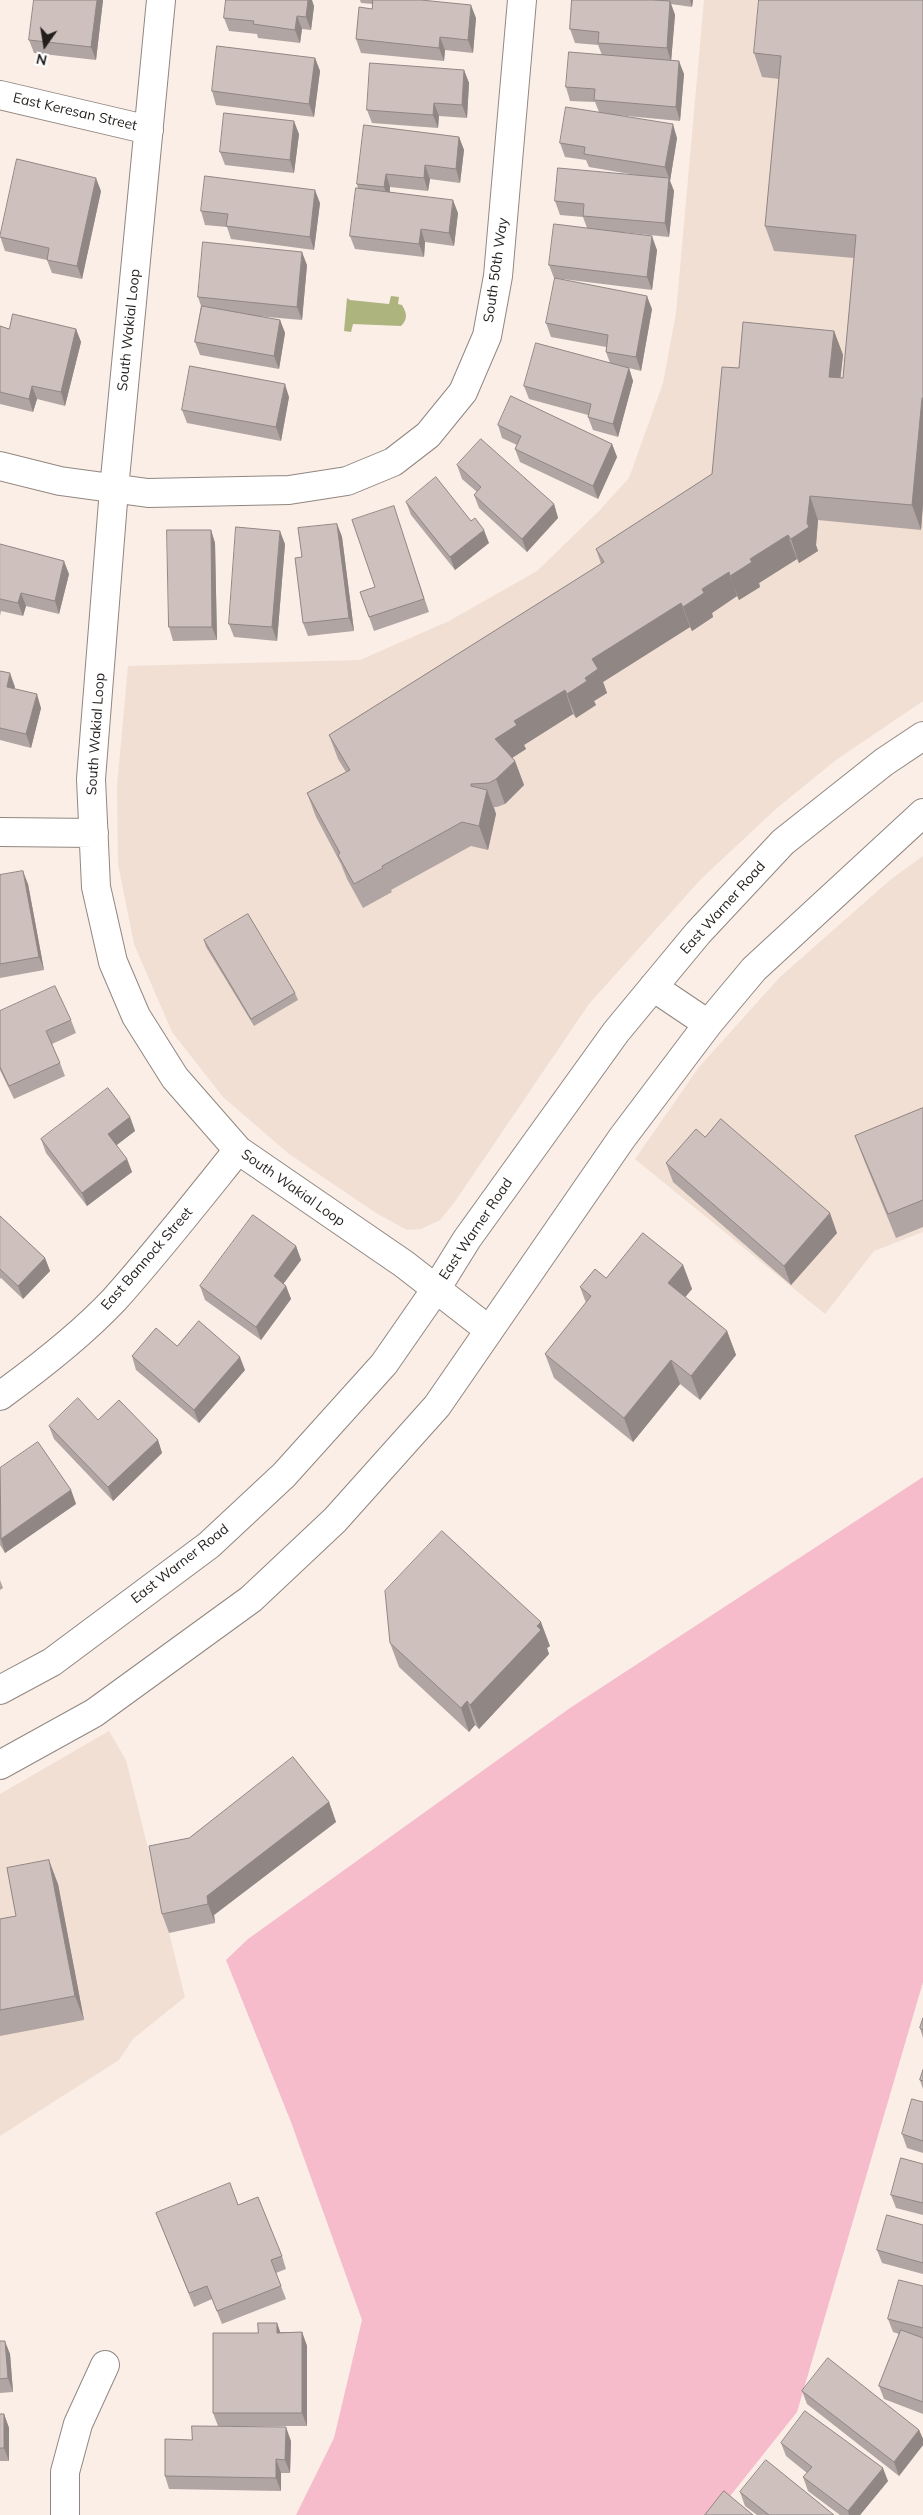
<!DOCTYPE html>
<style>
body{margin:0}
#map{position:relative;width:923px;height:2515px;overflow:hidden;background:#faeee7;font-family:Mulish,sans-serif}
canvas{display:block}
.north{position:absolute;left:20px;top:20px;width:50px;height:50px;-webkit-text-stroke:4px #fff;paint-order:stroke;rotate:193deg;font-size:14px;font-weight:700;line-height:20px;text-align:center;color:#221e1b}
.north::after{content:'';display:block;margin:auto;width:18px;height:22px;background:#221e1b;clip-path:polygon(50% 0,100% 100%,50% 72%,0 100%)}
</style>
<div id="map">
<canvas width="923" height="2515"></canvas>
<div class="north">N</div>
</div>
<script>
const ctx = document.querySelector('canvas').getContext('2d');
ctx.lineJoin = 'round';
function fill(path, color) { ctx.fillStyle = color; ctx.fill(path, 'evenodd'); }
function trace(path, color, width, dash) { ctx.strokeStyle = color; ctx.lineWidth = width; ctx.lineCap = dash ? 'butt' : 'round'; ctx.setLineDash(dash || []); ctx.stroke(path); }
function write(font, color, halo, rows, align = 'center') {
  ctx.font = font + ' Mulish,sans-serif'; ctx.lineWidth = 4; ctx.setLineDash([]); ctx.textBaseline = 'middle'; ctx.strokeStyle = halo; ctx.fillStyle = color; for (const [text, x, y, turn = 0] of rows) {
    ctx.save(); ctx.translate(x, y); ctx.rotate((+turn || 0) * Math.PI / 180); ctx.textAlign = isNaN(turn) ? turn : align; if (halo) ctx.strokeText(text, 0, 0); ctx.fillText(text, 0, 0); ctx.restore();
  }
}
fill(new Path2D(`
 M704,0H923V701L836,760L777,808L701,879L589,1004L454,1203L440,1220L421,1229L407,1230L376,1213L289,1154L223,1097L172,1032L134,944L118,864L117,786L128,666L360,660L449,621L537,571L599,511L629,478L663,383L676,313Z
 M923,856V1232L874,1251L825,1314L635,1159L699,1067L780,977L890,880Z
 M109,1731L126,1760L185,1997L133,2039L119,2060L0,2136V1794Z`), '#f1dfd3');
fill(new Path2D(`
 M923,1477V1982L797,2412L715,2515H296L334,2438L362,2320L291,2122L226,1960L248,1939L570,1708Z`), '#f6bccb');
fill(new Path2D(`
 M391,296L399,297L398,304L402,305C407,313 408,319 401,326L353,324L351,332L344,331L347,298L350,300L389,304Z`), '#aeb47e');
const minor = new Path2D(`
 M161,0L114,489L91,779L96,887L113,962L136,1016L175,1078L238,1150L404,1264L489,1330
 M0,95L149,130
 M0,466L60,481L148,493L289,490L347,481L393,462L428,435L463,392L487,336L498,276L522,0
 M0,832L94,833
 M0,1396C40,1367 80,1336 114,1300C157,1252 197,1201 238,1150
 M65,2515V2472L78,2424L105,2365`);
const major = new Path2D(`
 M653,987L708,1024
 M0,1690L52,1662L209,1545L284,1475L384,1364L436,1289L467,1239L616,1032L698,933L783,842L884,762L923,736
 M0,1765L94,1713L251,1599L335,1520L437,1406L622,1138L708,1024L754,969L923,813`);
trace(minor, '#918780', 30);
trace(major, '#918780', 30);
trace(minor, '#fff', 28);
trace(major, '#fff', 28);
fill(new Path2D(`
 M103,0L96,60L34,53L29,40Z
 M360,0H421L476,18L473,53L445,50L444,61L361,53L356,39L372,9L373,4L361,3Z
 M572,0H693L692,7L671,4L675,15L671,61L684,74L680,121L616,115L677,138L670,181L674,191L669,237L621,232L657,250L652,290L554,278L549,265L587,228L583,217L560,215L555,201L636,175L589,167L586,160L565,157L560,143L599,112L595,102L570,101L566,87L602,55L598,45L575,43L570,29Z
 M923,0V504L921,530L818,520L816,545L818,551L799,563L797,559L759,583L760,587L739,600L737,596L712,613L713,617L692,631L690,627L603,682L607,693L594,701L596,705L576,718L573,714L524,745L526,749L512,758L515,761L524,785L505,804L497,807H494L496,814L488,850L471,846L391,890L392,892L363,908L347,879L341,864L316,817L307,793L346,772L338,759L329,735L601,564L596,549L712,474L739,368L834,331L843,355L840,378H843L854,258L774,251L765,226L779,79L762,77L754,53Z
 M314,6L311,30L302,29L300,43L258,38L257,34L229,31L224,18Z
 M315,58L320,71L314,117L216,105L212,91Z
 M464,70L469,83L467,118L439,116L438,128L372,123L367,110Z
 M299,134L294,173L225,165L220,152Z
 M459,137L464,150L460,183L430,179L428,191L390,187V192L458,213L454,246L425,242L424,257L355,249L350,236L358,189L357,184Z
 M101,191L82,279L52,273L47,260L5,251L0,236Z
 M320,203L314,250L231,239L227,227L205,225L201,211Z
 M307,265L302,320L256,316L280,320L285,333L279,369L200,355L195,342L201,306L198,297Z
 M652,309L641,371L629,368L633,381L618,437L593,430L588,417V415L529,399L524,386L610,363L606,352V347L551,337L546,323Z
 M0,326L9,329H76L81,342L65,406L37,399L33,412L0,404Z
 M289,397L281,441L187,423L182,410Z
 M498,425L612,444L617,457L598,499L520,462L515,449L517,445L502,438Z
 M457,465L554,504L558,518L527,552L479,508L474,495L477,492L462,479Z
 M406,502L489,543L455,570L411,515Z
 M398,520L429,612L374,631L369,617L375,587Z
 M337,524L342,537L354,631L308,636L303,623L302,557Z
 M211,530L215,543L217,640L173,641L169,627Z
 M0,544L69,574L59,614L26,606L23,616L1,611L0,616Z
 M285,544L277,641L234,637L229,624Z
 M0,671L15,687L14,689L41,708L31,748L0,740Z
 M0,875L28,884L44,970L0,978Z
 M204,940L295,993L298,1000L254,1026L206,947Z
 M0,1011L71,1020L76,1033L52,1044L60,1063L65,1076L14,1099L0,1070Z
 M923,1108V1227L896,1238L864,1160L855,1136Z
 M130,1117L135,1131L116,1145L127,1159L132,1172L87,1206L46,1153L41,1139Z
 M705,1137L837,1233L791,1285L673,1182L666,1163Z
 M0,1216L45,1258L50,1271L23,1299L1,1278L0,1279Z
 M296,1246L301,1260L283,1283L286,1286L291,1299L261,1340L205,1300L200,1286Z
 M683,1265L692,1289L685,1297L727,1331L736,1355L700,1400L680,1384L633,1442L554,1378L545,1354L586,1303L580,1287L606,1278Z
 M177,1346L245,1370L199,1423L136,1370L132,1356Z
 M49,1426L158,1440L162,1453L113,1501L54,1439Z
 M0,1468L71,1490L76,1504L5,1553L0,1545Z
 M0,1580L3,1588L0,1590Z
 M390,1643L550,1646L547,1648L549,1654L479,1729L475,1725L469,1732L399,1667Z
 M329,1802L336,1822L214,1915L215,1923L169,1933L162,1914L189,1838Z
 M58,1884L84,2020L0,2036V1919L16,1916Z
 M923,2018V2038L920,2028Z
 M923,2070V2089L920,2080Z
 M923,2102V2153L907,2148L902,2134Z
 M923,2164V2215L896,2208L891,2195Z
 M238,2205L282,2256L286,2269L276,2273L286,2299L222,2324L212,2299L194,2307L156,2213Z
 M923,2225V2274L882,2263L877,2250Z
 M923,2286V2414L884,2399L879,2386L899,2334L893,2332L888,2319Z
 M277,2323L280,2332H302L307,2346V2426H218L213,2413L258,2333Z
 M0,2341L10,2354L13,2392L0,2393Z
 M802,2391L919,2430L923,2439V2445L899,2476L807,2404Z
 M0,2414H4L9,2428V2461H0Z
 M291,2441L290,2473H281V2491L169,2489L165,2476Z
 M781,2443L888,2481L860,2515H840L808,2491L803,2477L807,2473L786,2456Z
 M740,2492L834,2515H757L745,2506Z`), '#b1a5a3');
fill(new Path2D(`
 M97,0H103L96,60L91,47Z
 M308,0H312L314,6L311,30L306,17Z
 M690,0H693L692,7Z
 M670,1L675,15L671,62L667,48Z
 M471,5L476,18L473,53L468,40Z
 M297,16L302,29L300,43L295,30Z
 M440,37L445,50L444,61L439,48Z
 M315,58L320,71L314,117L309,104Z
 M679,61L684,74L680,121L676,107Z
 M464,70L469,83L467,118L462,105Z
 M434,103L439,116L438,128L433,115Z
 M294,121L299,134L294,173L290,160Z
 M673,124L677,138L670,181L674,191L669,237L665,223L669,178L665,167Z
 M459,137L464,150L460,183L456,169Z
 M425,165L430,179L428,191L424,178Z
 M386,174L390,187L389,201L384,187Z
 M96,178L101,191L82,279L77,266Z
 M315,190L320,203L314,250L310,237Z
 M453,200L458,213L454,246L449,233Z
 M421,229L425,242L424,257L419,244Z
 M652,236L657,250L652,290L647,277Z
 M302,252L307,265L302,320L297,307Z
 M647,296L652,309L641,371L636,357Z
 M280,320L285,333L279,369L274,356Z
 M76,329L81,342L65,406L61,392Z
 M834,331L843,355L838,401L829,377Z
 M629,368L633,381L618,437L613,424Z
 M285,384L289,397L281,441L276,427Z
 M32,386L37,399L33,412L29,399Z
 M922,398L923,401V504L921,530L912,505Z
 M612,444L617,457L598,499L593,486Z
 M810,496L818,520L816,545L818,551L799,563L791,539L807,523Z
 M554,504L558,518L527,552L522,539Z
 M337,524L342,537L354,631L349,618Z
 M211,530L215,543L217,640L212,627Z
 M484,530L489,543L455,570L450,557Z
 M280,531L285,544L277,641L272,627Z
 M788,535L797,559L759,583L760,587L739,600L730,576L750,559Z
 M64,561L69,574L59,614L55,601Z
 M729,572L737,596L712,613L713,617L692,631L683,607L702,589Z
 M21,593L26,606L23,616L18,603Z
 M681,603L690,627L603,682L607,693L594,701L596,705L576,718L567,694L585,678L592,659Z
 M10,673L15,687L11,700L7,687Z
 M565,690L573,714L524,745L526,749L504,763L495,739L514,721Z
 M37,694L41,708L31,748L26,734Z
 M515,761L524,785L505,804L496,779Z
 M487,790L496,814L488,850L479,826Z
 M23,871L28,884L44,970L39,957Z
 M130,1117L135,1131L113,1148L108,1134Z
 M127,1159L132,1172L87,1206L82,1193Z
 M830,1213L837,1233L791,1285L784,1266Z
 M296,1246L301,1260L279,1290L274,1276Z
 M45,1258L50,1271L23,1299L18,1286Z
 M683,1265L692,1289L677,1307L668,1283Z
 M286,1286L291,1299L261,1340L256,1327Z
 M727,1331L736,1355L700,1400L691,1376Z
 M240,1357L245,1370L199,1423L194,1410Z
 M671,1360L680,1384L633,1442L624,1418Z
 M158,1440L162,1453L113,1501L108,1487Z
 M71,1490L76,1504L5,1553L1,1539Z
 M541,1622L550,1646L547,1648L549,1654L479,1729L470,1705Z
 M467,1701L475,1725L469,1732L461,1708Z
 M329,1802L336,1822L214,1915L215,1923L208,1904L207,1896Z
 M49,1860L58,1884L84,2020L75,1996Z
 M277,2323L282,2337L277,2333Z
 M302,2332L307,2346V2426L302,2413Z
 M5,2341L10,2354L13,2392L8,2378Z
 M4,2414L9,2428V2461L4,2448Z
 M286,2427L291,2441L290,2473L285,2460Z
 M919,2430L923,2439V2445L899,2476L894,2462Z
 M276,2459L281,2473V2491L276,2478Z
 M883,2468L888,2481L860,2515H849L848,2511Z`), '#908684');
const building = new Path2D(`
 M34,0H97L91,47L29,40Z
 M226,0H308L306,17L297,16L295,30L253,24L254,21L224,18Z
 M373,0H421L471,5L468,40L440,37L439,48L356,39L359,7L372,9Z
 M572,0H653L670,1L667,48L598,43L599,32L570,29Z
 M759,0H923V398H922L912,505L810,496L807,523L809,527L791,539L788,535L750,559L752,562L730,576L729,572L702,589L704,593L683,607L681,603L592,659L598,669L585,678L587,681L567,694L565,690L514,721L517,725L495,739L515,761L496,779L489,783L471,784V786L487,790L479,826L462,822L382,866L383,868L354,884L338,855L340,853L307,793L350,770L329,735L604,562L596,549L712,474L722,367L739,368L743,322L834,331L829,377L843,378L856,235L765,226L781,56L754,53Z
 M217,46L315,58L309,104L212,91Z
 M569,52L679,61L676,107L594,100L595,89L566,87Z
 M370,63L464,70L462,105L434,103L433,115L367,110Z
 M566,107L673,124L665,167L584,154L585,147L560,143Z
 M224,113L294,121L290,160L220,152Z
 M364,125L459,137L456,169L425,165L424,178L386,174L384,187L357,184Z
 M17,159L96,178L77,266L47,260L49,248L0,237Z
 M558,168L669,178L665,223L583,216L584,204L555,201Z
 M205,176L315,190L310,237L226,226L228,214L201,211Z
 M356,188L453,200L449,233L421,229L419,244L350,236Z
 M554,224L652,236L647,277L549,265Z
 M203,242L302,252L297,307L198,297Z
 M555,278L647,296L636,357L606,352L608,335L546,323Z
 M202,306L280,320L274,356L195,342Z
 M13,314L76,329L61,392L32,386L29,399L0,392V326L9,329Z
 M536,343L629,368L613,424L588,417L591,404L524,386Z
 M190,366L285,384L276,427L182,410Z
 M511,396L612,444L593,486L515,449L521,436L498,425Z
 M481,439L554,504L522,539L474,495L481,487L457,465Z
 M436,477L471,521L475,518L484,530L450,557L406,502Z
 M394,506L424,599L369,617L360,592L375,587L352,520Z
 M337,524L349,618L303,623L295,558L302,557L298,528Z
 M236,527L280,531L272,627L229,624Z
 M167,530H211L212,627H169Z
 M0,544L64,561L55,601L21,593L18,603L0,599Z
 M0,671L10,673L7,687L37,694L26,734L0,728Z
 M23,871L39,957L0,964V875Z
 M248,914L295,993L251,1019L204,940Z
 M55,986L71,1020L46,1031L60,1063L9,1086L0,1067V1011Z
 M108,1088L130,1117L108,1134L127,1159L82,1193L41,1139Z
 M923,1108V1200L888,1214L855,1136Z
 M721,1119L830,1213L784,1266L666,1163L696,1129L705,1137Z
 M253,1215L296,1246L274,1276L286,1286L256,1327L200,1286Z
 M0,1216L45,1258L18,1286L0,1269Z
 M643,1233L683,1265L668,1283L727,1331L691,1376L671,1360L624,1418L545,1354L591,1296L580,1287L595,1269L606,1278Z
 M199,1321L240,1357L194,1410L132,1356L156,1328L177,1346Z
 M78,1398L98,1420L119,1400L158,1440L108,1487L49,1426Z
 M38,1442L71,1490L1,1539L0,1468Z
 M442,1531L541,1622L537,1626L541,1630L470,1705L467,1701L461,1708L390,1643L385,1591Z
 M293,1757L329,1802L207,1896L208,1904L162,1914L149,1846L189,1838Z
 M49,1860L75,1996L0,2010V1919L16,1916L7,1868Z
 M923,2018V2030L920,2028Z
 M923,2070V2081L920,2080Z
 M912,2099L923,2102V2141L902,2134Z
 M901,2158L923,2164V2203L891,2195Z
 M230,2183L238,2205L258,2197L282,2256L271,2260L281,2286L217,2311L207,2286L189,2293L156,2213Z
 M887,2215L923,2225V2263L877,2250Z
 M899,2280L923,2286V2328L888,2319Z
 M258,2323H277V2333L302,2332V2413H213V2333H258Z
 M901,2330L923,2338V2402L879,2386Z
 M0,2341H5L8,2378L0,2379Z
 M828,2358L919,2430L894,2462L802,2391Z
 M805,2411L883,2468L848,2511L803,2477L812,2467L781,2443Z
 M0,2414H4V2448H0Z
 M192,2426L286,2427L285,2460L276,2459V2478L165,2476V2439L192,2440Z
 M766,2460L834,2515H769L740,2492Z
 M724,2491L753,2515H705Z`);
fill(building, '#cec0bd');
trace(building, '#908684', 1);
write('14px', '#221e1b', '#fff', [
 ["East Keresan Street",75,112,13],
 ["South 50th Way",496,270,-82],
 ["South Wakial Loop",129,330,-84],
 ["South Wakial Loop",96,734,-86],
 ["East Warner Road",723,908,-48],
 ["South Wakial Loop",293,1188,35],
 ["East Warner Road",476,1229,-56],
 ["East Bannock Street",147,1259,-49],
 ["East Warner Road",180,1564,-38]
]);
</script>
